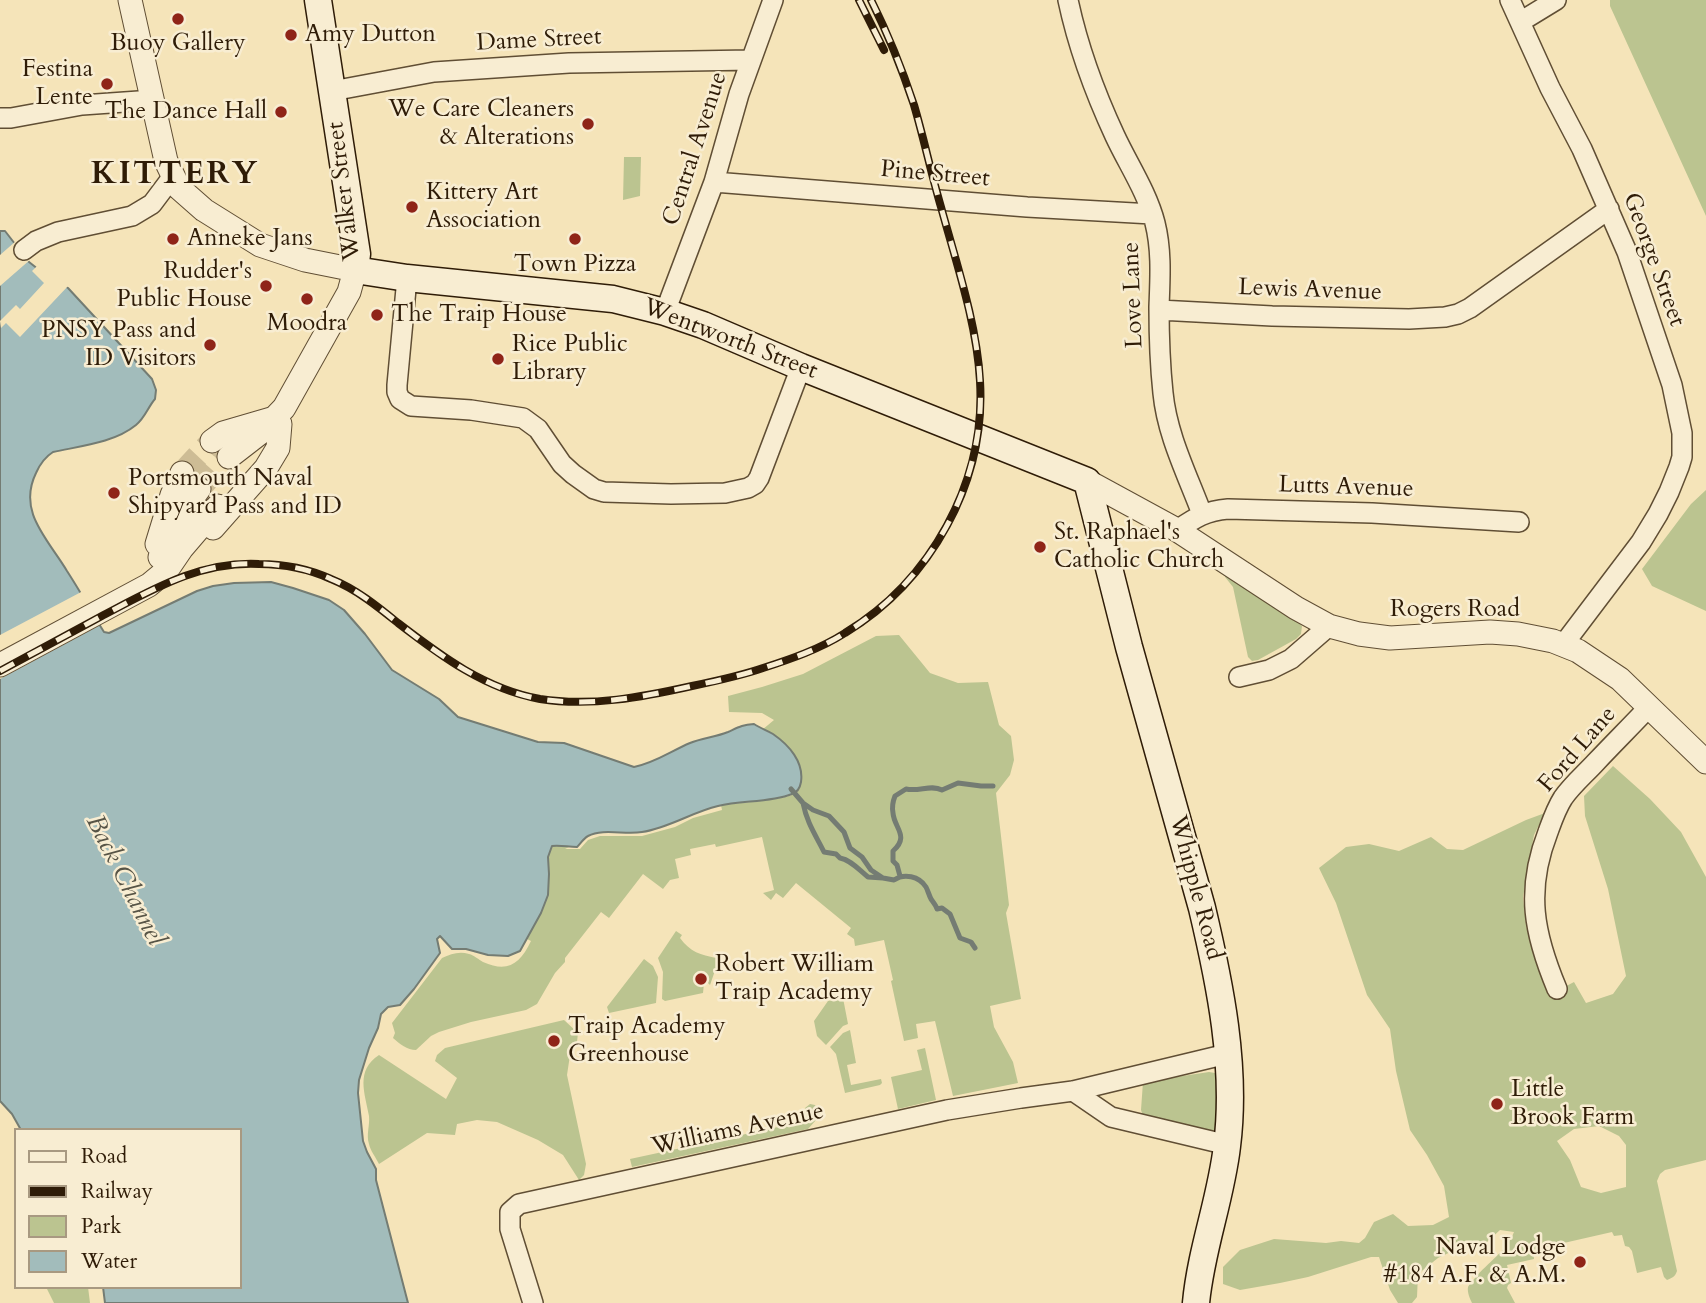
<!DOCTYPE html>
<style>
body{margin:0}
#map{position:relative;width:1706px;height:1303px;overflow:hidden;background:#f5e4b9;font-family:Cardo,serif}
canvas{display:block}
.legend{position:absolute;left:14px;top:1128px;width:228px;height:161px;box-sizing:border-box;background:#f8edd2;border:2px solid #a89981;margin:0;padding:9px 12px;list-style:none;font-size:21px;color:#2f1c07}
.legend li{display:flex;align-items:center;gap:14px;height:35px}
.legend b{width:35px;border:2px solid #a89981}
</style>
<div id="map">
<canvas width="1706" height="1303"></canvas>
<ul class="legend">
<li><b style="height:9px;background:#f8edd2"></b>Road</li>
<li><b style="height:9px;background:#2f1c07"></b>Railway</li>
<li><b style="height:19px;background:#bbc490"></b>Park</li>
<li><b style="height:19px;background:#a2bcbb"></b>Water</li>
</ul>
</div>
<script>
const ctx = document.querySelector('canvas').getContext('2d');
ctx.lineJoin = 'round';
function fill(path, color) { ctx.fillStyle = color; ctx.fill(path, 'evenodd'); }
function trace(path, color, width, dash) { ctx.strokeStyle = color; ctx.lineWidth = width; ctx.lineCap = dash ? 'butt' : 'round'; ctx.setLineDash(dash || []); ctx.stroke(path); }
function write(font, color, halo, rows, align = 'center') {
  ctx.font = font + ' Cardo,serif'; ctx.lineWidth = 5; ctx.setLineDash([]); ctx.textBaseline = 'middle'; ctx.strokeStyle = halo; ctx.fillStyle = color; for (const [text, x, y, turn = 0] of rows) {
    ctx.save(); ctx.translate(x, y); ctx.rotate((+turn || 0) * Math.PI / 180); ctx.textAlign = isNaN(turn) ? turn : align; if (halo) ctx.strokeText(text, 0, 0); ctx.fillText(text, 0, 0); ctx.restore();
  }
}
fill(new Path2D(`
 M1610,0H1706V216L1610,6Z
 M624,157H641L640,196L623,200Z
 M1706,490V611L1652,586L1642,569L1691,504Z
 M1225,575L1297,621L1302,626L1301,634L1296,639L1258,660L1252,661L1248,657L1233,587L1225,577Z
 M899,635L930,673L958,683L988,682L999,725L1011,736L1014,760L1010,775L996,793L1009,905L1006,913L1021,999L990,1006L994,1027L1013,1062L1018,1083L953,1096L935,1021L916,1024L918,1038L904,1041L891,981L893,980L884,940L855,946L854,939L847,934L851,928L796,883L783,898L776,893L771,900L763,893L774,890L762,837L716,847L715,844L690,849L691,855L675,859L679,878L670,880L663,889L643,874L609,918L601,912L565,958V962L555,973L537,1004L526,1010L471,1022L439,1032L431,1036L416,1050C407,1050 400,1044 393,1038L395,1033L392,1023L442,958C451,954 459,951 469,954C474,955 479,960 483,962C508,973 520,964 531,941L527,939C538,919 548,897 549,874C550,860 546,860 552,846L562,844L569,847L565,849H580L588,840L600,836H642L675,827L693,818L722,810L721,805C735,803 787,800 796,793C800,790 800,786 801,783C804,759 783,737 762,730L774,720L762,713L729,712L728,696L762,687L803,674L876,636Z
 M1613,766L1650,799L1681,832L1706,877V1160L1665,1170L1660,1174L1657,1181L1677,1271C1675,1277 1672,1278 1667,1280L1664,1277L1661,1267L1637,1273L1632,1251L1629,1247L1625,1246L1622,1235L1614,1236L1612,1232L1533,1250L1534,1259L1507,1265L1511,1283L1508,1285L1507,1288L1515,1303H1472C1470,1299 1467,1292 1468,1287C1469,1284 1473,1281 1475,1278C1488,1262 1506,1252 1514,1232L1500,1230L1487,1242L1463,1246L1438,1258L1418,1274L1417,1297L1412,1303H1398L1390,1290L1379,1257H1371L1308,1277L1280,1283L1240,1290L1223,1284V1267L1240,1250L1274,1239L1326,1243L1341,1241L1359,1243L1365,1238L1374,1222L1393,1214L1408,1226L1433,1225L1449,1217L1444,1186L1427,1155L1410,1130L1396,1071L1390,1029L1367,995L1336,903L1319,868L1346,847L1369,844L1399,851L1431,837L1447,849L1463,850L1526,820L1545,813L1534,835L1523,897L1526,926L1536,962L1553,993L1574,982L1586,1003L1613,994L1626,976L1608,889L1585,816L1584,796ZM1599,1126L1619,1136L1626,1145V1187L1601,1193L1581,1187L1570,1160L1557,1141L1574,1129Z
 M676,931L682,935L680,938C690,952 701,955 716,958L718,962L710,985L708,983H704L703,993L665,1001L662,999L663,972L658,958Z
 M644,959L653,966L658,977L656,1003L609,1013L607,1007Z
 M843,998L848,1024L843,1026L826,1045L817,1036L814,1021L828,1001Z
 M564,1020L578,1033L577,1042L570,1055L567,1075L586,1164L584,1175L579,1180L563,1155L538,1140L497,1122L477,1120L457,1124L455,1135L427,1133L379,1164C376,1158 370,1150 369,1144C366,1135 370,1125 369,1116C365,1093 355,1071 379,1055L446,1099L457,1078L435,1061L437,1055L445,1048Z
 M850,1030L856,1063L847,1065L851,1085L881,1079L882,1083L880,1085L845,1093L836,1054L830,1047L843,1033Z
 M925,1048L936,1100L898,1109L891,1077L922,1070L917,1050Z
 M1209,1072L1215,1073L1217,1077V1127L1214,1132L1209,1133L1143,1116L1141,1110L1143,1082Z
 M810,1104L815,1105L818,1112L816,1120L808,1129L632,1167L630,1159L806,1121L805,1108Z
 M46,1287H88L90,1303H54Z`), '#bbc490');
const water = new Path2D(`
 M0,231H5L29,262L43,273L68,288L152,379L156,390L155,399C148,407 145,418 136,425C114,443 80,446 53,452C45,457 40,464 36,473C17,512 48,539 67,571C80,591 91,611 104,632L109,633L197,591L213,586L234,583L271,582L293,588L329,600L344,610L365,634L392,670L439,699L458,717L538,742L564,743L634,767C655,763 671,751 690,743C702,738 716,737 728,732C739,727 742,725 754,724C760,728 766,730 773,734C789,745 804,762 801,782C800,788 798,792 792,794C769,803 742,800 718,806C692,812 669,828 642,832C625,835 603,828 588,836C584,838 580,844 577,847C568,847 561,845 552,846L548,857L549,874L548,895L541,913L520,951L508,956L488,955L466,949H452L440,936L437,939L440,953L414,989L400,1005L388,1007L381,1014L378,1028L369,1048L359,1080L358,1093L363,1141L367,1152L376,1169V1180L408,1303H105L103,1287H240V1130H21L12,1114L0,1101Z`);
fill(water, '#a2bcbb');
trace(water, '#747c73', 2);
fill(new Path2D(`
 M16,241L31,259L0,286V255Z
 M38,265L69,285L20,337L6,323L1,328L0,321L16,305L20,309L44,283L32,271Z
 M83,591L102,624L0,679V635Z`), '#f5e4b9');
trace(new Path2D(`
 M791,789L803,803L813,810L829,816L844,832L850,848L862,857L871,870L883,878L894,880C904,873 919,876 926,887C928,891 929,895 931,899C933,902 936,905 937,909L942,908L950,914L960,938L971,942L975,948
 M803,803C807,823 815,834 824,852L836,854L840,858C851,860 859,870 868,877L883,878
 M900,876L897,865L893,861V851C910,836 894,828 893,813C892,808 893,801 895,796L906,789C919,792 931,784 942,790L958,783L981,786H993`), '#747c73', 5);
trace(new Path2D(`
 M182,473L212,441
 M199,489L215,471L229,457`), '#cdbc95', 23, [23, 11]);
const minor = new Path2D(`
 M1068,0C1078,47 1095,93 1115,136C1128,164 1147,192 1155,223C1162,251 1160,279 1159,307C1159,335 1160,365 1163,393C1167,435 1187,474 1202,514
 M1510,0L1550,88L1582,149L1627,252L1672,385L1682,433V457L1679,467L1669,492L1658,514L1641,542L1563,645
 M1520,22L1556,0
 M332,91L434,72L569,63L751,60
 M0,118H11L82,105L153,100
 M714,182L1027,207L1152,214
 M24,250L36,241L58,232L132,216L152,204L173,176
 M407,278L397,385V392L400,399L411,406L471,410L523,418L538,429L562,464L573,474L594,489L604,492L671,494L725,493L748,488L755,484L759,478L801,367
 M1159,310L1272,316L1409,319L1445,317L1458,314L1470,308L1609,209
 M665,312L714,182L739,94L773,0
 M1177,530C1195,518 1205,511 1228,509L1372,513L1519,522
 M1239,677L1269,670L1291,659L1329,626
 M1557,989C1534,934 1525,891 1548,832C1552,821 1556,809 1563,798C1572,785 1585,774 1596,762C1613,744 1631,726 1648,708
 M1073,1091L1111,1117L1228,1145
 M533,1303L510,1229V1212L519,1204L947,1110L1021,1098L1073,1091L1227,1054`);
const tertiary = new Path2D(`
 M130,0L166,161L179,188L204,210L260,245L305,260L355,270L349,292L284,408L260,433L229,457
 M212,441L223,433L271,419
 M1087,481L1177,530L1296,608L1329,626L1359,634L1390,638L1490,632L1518,634L1553,641L1578,651L1620,679L1706,762
 M213,528L266,468L278,448L280,424
 M157,544L172,495L182,473
 M160,557L188,504L199,489
 M0,665L149,585L167,570L182,548L218,506`);
const secondary = new Path2D(`
 M318,0L357,254L355,270L407,278L613,299L665,312L703,325L801,367L1087,481L1129,647L1202,908C1220,984 1237,1067 1227,1146C1221,1199 1201,1249 1196,1303`);
trace(minor, '#604e34', 22);
trace(tertiary, '#604e34', 25);
trace(secondary, '#2f1c07', 29);
trace(minor, '#f8edd2', 19);
trace(tertiary, '#f8edd2', 23);
trace(secondary, '#f8edd2', 26);
const rail = new Path2D(`
 M859,0L884,50
 M0,671C33,653 67,635 100,617C152,590 199,561 259,564C283,564 309,569 331,579C356,589 377,606 398,623C441,656 485,689 540,699C591,707 643,697 692,686C716,681 740,676 763,668C791,659 820,649 845,633C931,581 986,482 980,381C977,324 956,262 941,207C931,173 924,139 914,105C902,69 888,34 871,0`);
trace(rail, '#2f1c07', 8);
trace(rail, '#f8edd2', 5, [16]);
for (const [x, y, r, color] of [
 [178,19,7,"#8f2418"],
 [291,35,7,"#8f2418"],
 [107,84,7,"#8f2418"],
 [281,112,7,"#8f2418"],
 [588,124,7,"#8f2418"],
 [412,207,7,"#8f2418"],
 [173,239,7,"#8f2418"],
 [575,239,7,"#8f2418"],
 [266,286,7,"#8f2418"],
 [307,299,7,"#8f2418"],
 [377,315,7,"#8f2418"],
 [210,345,7,"#8f2418"],
 [498,359,7,"#8f2418"],
 [114,493,7,"#8f2418"],
 [1040,547,7,"#8f2418"],
 [701,979,7,"#8f2418"],
 [554,1041,7,"#8f2418"],
 [1497,1104,7,"#8f2418"],
 [1580,1262,7,"#8f2418"]
]) { const dot = new Path2D(); dot.arc(x, y, r, 0, 2 * Math.PI); ctx.fillStyle = color; ctx.fill(dot); trace(dot, '#f8edd2', 2.5); }
write('24px', '#2f1c07', '#f8edd2', [
 ["Amy Dutton",305,35],
 ["Buoy Gallery",178,44,"center"],
 ["Festina",93,70,"right"],
 ["Lente",93,98,"right"],
 ["We Care Cleaners",574,110,"right"],
 ["& Alterations",574,138,"right"],
 ["The Dance Hall",267,112,"right"],
 ["Kittery Art",426,193],
 ["Association",426,221],
 ["Anneke Jans",187,239],
 ["Town Pizza",575,265,"center"],
 ["Rudder's",252,272,"right"],
 ["Public House",252,300,"right"],
 ["The Traip House",391,315],
 ["Moodra",307,324,"center"],
 ["PNSY Pass and",196,331,"right"],
 ["ID Visitors",196,359,"right"],
 ["Rice Public",512,345],
 ["Library",512,373],
 ["Portsmouth Naval",128,479],
 ["Shipyard Pass and ID",128,507],
 ["St. Raphael's",1054,533],
 ["Catholic Church",1054,561],
 ["Robert William",715,965],
 ["Traip Academy",715,993],
 ["Traip Academy",568,1027],
 ["Greenhouse",568,1055],
 ["Little",1511,1090],
 ["Brook Farm",1511,1118],
 ["Naval Lodge",1566,1248,"right"],
 ["#184 A.F. & A.M.",1566,1276,"right"]
], 'left');
write('24px', '#2f1c07', '#f8edd2', [
 ["Dame Street",539,41,-3],
 ["Central Avenue",696,149,-72],
 ["Pine Street",935,175,5],
 ["Walker Street",345,191,-97],
 ["George Street",1653,260,70],
 ["Lewis Avenue",1310,291,2],
 ["Love Lane",1134,295,-92],
 ["Wentworth Street",730,340,21],
 ["Lutts Avenue",1346,488,2],
 ["Rogers Road",1455,610],
 ["Ford Lane",1578,750,-49],
 ["Whipple Road",1195,888,75],
 ["Williams Avenue",738,1130,-12]
]);
write('italic 26px', '#575446', '#f8edd2', [
 ["Back Channel",124,881,63]
]);
ctx.letterSpacing = '2px';
write('bold 32px', '#2f1c07', '#f8edd2', [
 ["KITTERY",175,176]
]);
ctx.letterSpacing = '0px';
</script>
